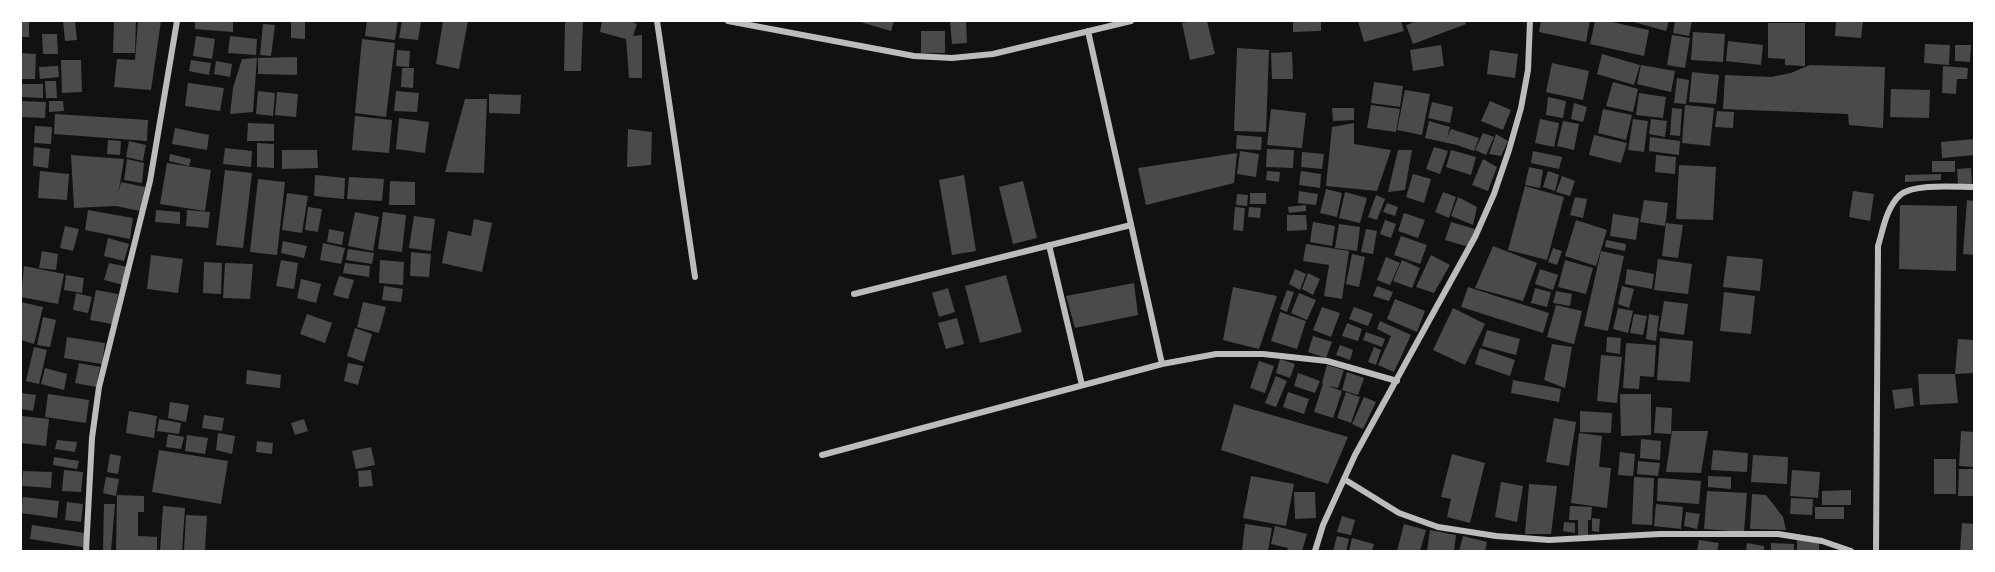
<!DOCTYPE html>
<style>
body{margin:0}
#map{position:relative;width:1995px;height:572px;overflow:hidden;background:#111;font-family:Inter,sans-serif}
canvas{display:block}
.frame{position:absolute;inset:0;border:22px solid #fff;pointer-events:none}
</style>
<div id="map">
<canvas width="1995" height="572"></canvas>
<div class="frame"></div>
</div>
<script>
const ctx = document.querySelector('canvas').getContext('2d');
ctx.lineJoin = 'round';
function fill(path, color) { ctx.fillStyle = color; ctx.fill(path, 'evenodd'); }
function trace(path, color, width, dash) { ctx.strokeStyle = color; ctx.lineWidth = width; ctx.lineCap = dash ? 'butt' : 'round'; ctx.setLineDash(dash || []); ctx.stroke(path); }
fill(new Path2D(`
 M21,21H29V37H21Z
 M63,21H75L77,40L65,41Z
 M114,21H136L135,53H113Z
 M138,21H161L151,90L114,87L117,59L135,60Z
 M195,21H233V32L195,29Z
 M291,21H305V39L291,38Z
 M367,21H398L395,40L365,36Z
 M402,21L421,22L418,40L399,38Z
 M443,21H468L459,69L436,64Z
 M565,21H583L581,71H564Z
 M602,21H630L637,24L633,36L642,35V78H629L626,39L600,32Z
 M857,21H894L891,31Z
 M950,21H966L967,43L952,44Z
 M1193,21H1207L1215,54L1190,60L1182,23Z
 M1293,21H1321V31L1293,32Z
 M1358,21H1401L1404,31L1364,42Z
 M1417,21H1465L1466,24L1413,44L1406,25Z
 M1541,21H1590L1586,42L1539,32Z
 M1595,21H1607L1649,30L1644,56L1590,44Z
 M1630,21H1669L1666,31Z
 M1675,21H1692L1689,36L1673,33Z
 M1836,21H1863L1861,38L1835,36Z
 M1768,23H1805V66L1785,65V59L1768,58Z
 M263,24L275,25L271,56L260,55Z
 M921,31H945V53H921Z
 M1693,32L1725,34L1723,62L1691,60Z
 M42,34H57L58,54H43Z
 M1672,35L1690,38L1685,68L1667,65Z
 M196,36L215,39L212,59L193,56Z
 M230,36L257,39L256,55L228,53Z
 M362,39L395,43L386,117L355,113Z
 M1728,41L1763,45L1761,65L1726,61Z
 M1925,44L1950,45L1949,65L1924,63Z
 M1441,45L1444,66L1413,71L1410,50Z
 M1955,45H1971L1970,62L1955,61Z
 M1237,48L1269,50L1266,132L1234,131Z
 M397,50L410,51L409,67L396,66Z
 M1490,50L1518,54L1515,78L1487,74Z
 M1292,52L1293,79H1272L1271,53Z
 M21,53L36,54L35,79H21Z
 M1602,54L1640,65L1634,85L1597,74Z
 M297,57V75L258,74V58Z
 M257,58L253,112L230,114L233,88L242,59Z
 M61,60H81L82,92L62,93Z
 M191,60L211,63L209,75L189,71Z
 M216,61L232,64L230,77L214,74Z
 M1552,63L1589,71L1583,100L1546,92Z
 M1641,65L1675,71L1671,92L1637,84Z
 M1810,65L1885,67L1883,128L1849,125L1848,114L1723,109L1725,75L1771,77L1791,73Z
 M58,66L59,77L40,79L39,67Z
 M1943,66L1968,68L1967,79H1957L1956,94L1942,93Z
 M402,68H414L413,88L401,87Z
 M1692,72L1719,75L1716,104L1689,102Z
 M1677,78L1689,80L1686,104L1674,103Z
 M45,81H56L57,98H46Z
 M1374,82L1403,86L1400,107L1371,103Z
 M1613,82L1638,89L1633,112L1606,106Z
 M188,83L224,88L220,111L185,106Z
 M21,84H43V98L21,97Z
 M1891,89L1930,90L1929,118L1890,117Z
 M1405,90L1430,94L1422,135L1397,130Z
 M258,91L275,93L273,116L256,114Z
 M396,91L419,93L417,112L394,111Z
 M277,92L298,94L296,117L275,115Z
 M1639,93L1666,97L1663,118L1636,115Z
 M489,94L521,95L520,114L489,113Z
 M1548,97L1566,101L1563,118L1546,115Z
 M465,99H487L484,173L445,172Z
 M21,101L46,102L45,118L21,117Z
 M49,101H63L64,111L49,112Z
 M1490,101L1511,110L1503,130L1481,121Z
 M1432,102L1453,107L1450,123L1428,118Z
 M1574,103L1587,107L1583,122L1571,119Z
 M1371,105L1400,109L1396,132L1367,128Z
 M1685,105L1714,108L1710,146L1682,143Z
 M1332,108H1354V120L1333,121Z
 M1672,108L1682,109L1680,136L1670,135Z
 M1271,109L1306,113L1302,148L1267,145Z
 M1603,109L1632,115L1626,140L1598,133Z
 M1717,111L1734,112L1733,128L1715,127Z
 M55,114L148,120L147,141L54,134Z
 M355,116L392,120L389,153L352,150Z
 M399,118L429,122L425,153L396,149Z
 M1540,119L1559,123L1554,147L1535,143Z
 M1633,119L1648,121L1644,152L1628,150Z
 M1651,119L1667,121L1665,137L1649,134Z
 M1429,121L1450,127L1447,138L1451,129L1479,138L1474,151L1457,145L1425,138Z
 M1563,121L1579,124L1574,150L1557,146Z
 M248,123L274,124V141H247Z
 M1354,123V144L1391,150L1377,191L1326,186L1332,127Z
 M35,126L52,127L51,144L34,143Z
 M175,128L209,135L207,150L172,144Z
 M628,129L652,132L651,165L627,167Z
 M1483,133L1494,137L1486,155L1475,150Z
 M1496,134L1508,141L1501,156L1489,154Z
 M1237,135L1262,137L1261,150L1236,149Z
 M1594,135L1627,143L1621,163L1589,155Z
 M1650,137L1680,141L1679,155L1649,151Z
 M1974,139V155L1942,158L1941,142Z
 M108,140L121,141L120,155L107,154Z
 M129,141L146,145L143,161L126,157Z
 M257,143L274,144V168L257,167Z
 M34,147L50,149L48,168L33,166Z
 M1434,147L1448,151L1440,174L1426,169Z
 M225,148L252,151L251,167L223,164Z
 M1267,149L1294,150L1293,168L1266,167Z
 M282,150H317L318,168L282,169Z
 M1398,150H1412L1405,190L1388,192Z
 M1451,150L1476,157L1471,175L1446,167Z
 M1240,151L1259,154L1256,177L1237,174Z
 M1533,151L1562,157L1559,169L1531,163Z
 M1302,152L1324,154L1322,169L1301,167Z
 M1237,153L1234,183L1146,205L1138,168Z
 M170,154L191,159L189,166L169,161Z
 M71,155L124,159L118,195L121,182L145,187L140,211L116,206L74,208Z
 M1656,155L1676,157L1675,174L1655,172Z
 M127,159L144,163L142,183L124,180Z
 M1483,159L1497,167L1488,191L1472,185Z
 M1932,161H1955V172H1932Z
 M167,163L211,170L205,211L160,204Z
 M1679,165L1716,167L1713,220L1676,219Z
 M1529,167L1543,170L1540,188L1525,185Z
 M1971,168L1972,184H1958L1957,169Z
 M225,170L252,173L243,248L216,245Z
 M40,171L69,174L67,200L38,198Z
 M1267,171L1280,172L1279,182L1266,180Z
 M1301,171L1321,174L1320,188L1299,185Z
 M1548,171L1559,175L1555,191L1543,187Z
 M1413,174L1431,179L1424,203L1406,197Z
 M1941,174V180L1905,182V175Z
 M315,175L345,178L344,199L314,196Z
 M964,175L976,251L952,255L939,180Z
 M1562,176L1575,181L1570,196L1556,192Z
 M349,177L384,179L382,201L347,199Z
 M258,179L285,182L277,255L250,252Z
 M390,181L415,182V205H389Z
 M1023,181L1037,238L1013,244L999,187Z
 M1525,186L1564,197L1547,260L1508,250Z
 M1326,189L1342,193L1337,217L1320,213Z
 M1299,191L1318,194L1316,205L1298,203Z
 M1853,191L1874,194L1870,221L1849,217Z
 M1345,192L1367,198L1360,223L1339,218Z
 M1443,192L1456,197L1449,218L1435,212Z
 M287,193L308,196L302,233L282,230Z
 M1250,193H1266V204H1250Z
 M1237,194L1248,195L1247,206L1236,205Z
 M1376,195L1385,199L1377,220L1368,217Z
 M1458,197L1477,207L1473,225L1451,216Z
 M1575,197L1587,199L1583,218L1570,215Z
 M1644,200L1668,203L1665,226L1640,222Z
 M1967,200L1974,201V255L1963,254Z
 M1387,203L1398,207L1395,216L1383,212Z
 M1306,205V211L1289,213L1288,207Z
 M1900,205L1957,206L1956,271L1899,269Z
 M308,207L322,209L318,232L305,230Z
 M1235,207L1245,208L1243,231L1233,230Z
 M1249,207L1261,208L1260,218L1248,217Z
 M88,210L133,218L130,239L85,230Z
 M156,210L180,212V224L155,222Z
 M187,210L210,212L208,228L186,226Z
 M355,212L379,217L373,251L348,246Z
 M383,212L406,215L402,252L378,249Z
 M1404,213L1425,220L1418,238L1398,231Z
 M1613,214L1639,218L1636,240L1610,236Z
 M1287,215H1306L1307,230L1287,231Z
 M414,216L435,219L431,251L409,248Z
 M474,219L492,223L482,272L442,263L448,231L471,236Z
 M1385,220L1396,224L1391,238L1380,234Z
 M1576,220L1607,230L1596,266L1565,256Z
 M1313,222L1335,226L1332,246L1310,242Z
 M1451,222L1475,229L1469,247L1445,240Z
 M1666,223L1683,225L1678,258L1662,256Z
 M1339,224L1360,227L1357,251L1335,248Z
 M65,226L79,229L73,251L60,248Z
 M329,229L344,232L342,245L327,242Z
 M1366,229L1377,231L1373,254L1361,252Z
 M1401,236L1427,245L1420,264L1394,255Z
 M108,238L129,244L124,261L104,256Z
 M1606,240L1626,244L1625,251L1605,247Z
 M283,241L307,246L304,258L281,253Z
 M323,243L345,248L341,264L320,260Z
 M1306,244L1349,251L1342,299L1324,296L1329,265L1303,261Z
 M1493,246L1537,263L1523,301L1475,288Z
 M1553,248L1562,251L1557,265L1548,262Z
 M348,249L374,253L372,264L346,260Z
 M42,251L58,254L56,270L39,268Z
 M1601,251L1624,256L1608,331L1584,326Z
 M411,252L431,254L429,277L410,276Z
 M1352,254L1365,257L1359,287L1346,284Z
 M151,255L183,259L178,293L147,289Z
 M1431,255L1450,265L1434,293L1416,287Z
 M1727,256L1763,259L1760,291L1723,287Z
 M1386,257L1400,263L1390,285L1377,280Z
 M1658,259L1692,264L1688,294L1654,290Z
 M281,260L298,263L294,289L276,286Z
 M380,260L404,262L403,285L379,283Z
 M1402,260L1420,268L1412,288L1393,281Z
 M1565,260L1593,268L1586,294L1558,287Z
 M204,262L222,263L221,294L203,293Z
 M109,263L128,267L123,285L104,280Z
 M225,263L253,264L250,299L223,298Z
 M345,263L370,266L369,277L343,273Z
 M24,266L64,274L58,304L21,297Z
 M1295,269L1306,274L1300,290L1289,284Z
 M1540,269L1558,275L1553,290L1535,284Z
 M1627,269L1654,274L1652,289L1625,284Z
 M1308,273L1320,279L1313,295L1302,289Z
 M66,275L84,278L82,293L64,290Z
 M1006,275L1022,332L980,343L965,286Z
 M339,276L354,280L348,299L333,295Z
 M301,279L321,284L316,303L297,298Z
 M1134,283L1138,315L1075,328L1066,296Z
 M384,286L403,289L401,302L382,300Z
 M1377,286L1393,292L1389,301L1373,296Z
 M1622,286L1634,289L1629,308L1618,304Z
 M1233,287L1277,296L1259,349L1223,340Z
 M1468,287L1549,313L1543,333L1461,307Z
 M948,288L955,312L939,317L932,293Z
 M1535,288L1551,292L1547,307L1531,303Z
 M96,290L118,294L112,324L90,320Z
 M1287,290L1294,292L1287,312L1280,309Z
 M1556,291L1572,294L1570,306L1553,303Z
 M1724,292L1755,296L1751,334L1720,331Z
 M76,293L92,297L88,313L73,310Z
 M1299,293L1316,300L1307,320L1291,313Z
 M1395,299L1425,311L1417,332L1387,319Z
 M1664,301L1688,304L1684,335L1659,331Z
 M21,302L43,307L34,344L21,340Z
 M363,302L386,307L379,333L357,327Z
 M1556,305L1582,311L1574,344L1547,337Z
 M1322,307L1340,313L1331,337L1313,330Z
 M1354,307L1373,314L1368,326L1349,319Z
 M1453,308L1485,324L1465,365L1433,350Z
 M1618,308L1633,311L1628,333L1613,329Z
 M1280,312L1306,321L1297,349L1271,341Z
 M307,314L332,323L325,343L300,334Z
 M1634,314L1647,316L1643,335L1630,333Z
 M1649,314L1659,316L1656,341L1646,339Z
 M43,317L56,320L50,347L37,345Z
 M957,318L964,344L946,349L938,323Z
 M1380,321L1411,335L1394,372L1378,365L1391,336L1377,329Z
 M1347,323L1362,329L1358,341L1342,336Z
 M355,328L372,334L364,362L347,356Z
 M1487,330L1520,339L1516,355L1482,346Z
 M1366,332L1385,339L1382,347L1363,340Z
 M1313,336L1332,342L1326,358L1308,352Z
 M67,337L105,343L102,364L64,358Z
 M1607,337L1621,338L1620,354L1606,352Z
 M1660,338L1693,341L1690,382L1657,380Z
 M1958,339L1974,340V373L1955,374L1958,403L1920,405L1918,374H1955Z
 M1626,343L1656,345L1654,377L1640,376L1639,389L1623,388Z
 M1552,344L1572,347L1565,388L1544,380Z
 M1340,345L1353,350L1350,360L1336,355Z
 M34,347L47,350L39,384L26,381Z
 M1374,347L1381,350L1376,365L1368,362Z
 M1480,348L1515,360L1510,376L1475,364Z
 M1601,355L1622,357L1617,403L1597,401Z
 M1280,359L1295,364L1290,378L1276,373Z
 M1259,361L1274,366L1265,393L1250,388Z
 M79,363L100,367L96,387L75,383Z
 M348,363L363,366L358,385L344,381Z
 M1327,365L1344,370L1338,388L1328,386L1342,391L1333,418L1314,412L1323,384L1322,383Z
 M45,368L67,374L64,390L41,384Z
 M247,370L281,375L280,388L246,384Z
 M1347,372L1364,378L1358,395L1342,390Z
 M1298,373L1320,381L1315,393L1294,386Z
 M1276,376L1287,381L1276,407L1265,403Z
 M1513,380L1561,389L1559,402L1511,393Z
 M1912,388L1914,406L1895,409L1892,390Z
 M1288,392L1309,399L1304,414L1283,407Z
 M1346,392L1360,397L1351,423L1337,418Z
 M21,393L36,395L33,411L21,409Z
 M48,394L89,400L86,423L45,417Z
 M1620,394H1651V435L1621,436Z
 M1364,397L1376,402L1363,429L1352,424Z
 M170,402L189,405L186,422L168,418Z
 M1234,404L1348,437L1328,484L1221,450Z
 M1656,407L1672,408L1671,434L1654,433Z
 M129,411L157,416L154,438L126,433Z
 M1580,411L1612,413L1611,433L1580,432Z
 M204,415L224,418L222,431L202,428Z
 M21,416L49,419L46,446L21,443Z
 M1554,418L1576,422L1569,466L1546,462Z
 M159,419L181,423L179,434L157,431Z
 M304,419L308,431L295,435L291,423Z
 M1672,431H1708L1701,473L1666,472Z
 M1961,431L1974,432V467L1959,466Z
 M218,433L235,436L232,454L216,450Z
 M1579,433L1602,436L1599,467L1611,468L1607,508L1571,503Z
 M168,434L184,437L181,449L166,447Z
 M187,435L208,438L205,454L185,451Z
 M1641,439L1661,441L1660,460L1640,458Z
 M57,440L77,442L75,452L55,449Z
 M257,441L273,443L272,454L256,452Z
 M371,447L375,465L356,469L352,451Z
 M159,450L228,461L221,504L152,492Z
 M1713,450L1748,453L1747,472L1711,470Z
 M1620,452L1635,454L1633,476L1618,475Z
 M110,454L121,456L118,474L107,472Z
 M1452,454L1485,463L1470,523L1447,517L1451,499L1441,497Z
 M1753,455L1788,457L1787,484L1751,482Z
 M54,457L79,461L77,469L53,465Z
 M1934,459H1956V494H1934Z
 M1638,461L1660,463L1658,476L1637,474Z
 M1959,469H1974V496H1958Z
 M64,470L83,472L81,492L62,491Z
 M371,470L373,486L359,487L358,471Z
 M1792,470L1820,472L1818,498L1790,496Z
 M23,471L52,472L51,488L22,486Z
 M1251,476L1294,484L1286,526L1243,518Z
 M1708,476L1731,477V489L1708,487Z
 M106,477L119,479L116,496L103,493Z
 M1634,477L1654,478L1652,525L1632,524Z
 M1658,478L1701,481L1699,504L1657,501Z
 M1501,482L1523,486L1517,522L1495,517Z
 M1529,484L1557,486L1551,534H1525Z
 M1851,490V505H1822V491Z
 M1707,491L1747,493L1744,532L1704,529Z
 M1294,492H1315L1316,518L1295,519Z
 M1752,494L1766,495L1783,517L1786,530L1750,529Z
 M117,495L144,496V512H138V536L157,537V551H116Z
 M23,497L59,501L57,518L21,513Z
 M1791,498L1813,499L1812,515L1790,514Z
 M67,502L83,504L81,522L65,520Z
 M104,504H115L111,551H103Z
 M1656,504L1683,507L1681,529L1654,526Z
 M163,506L185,508L182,551H160Z
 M1570,506L1592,507L1591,520H1588V535H1578V520H1569Z
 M1815,507H1844V519H1815Z
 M1686,512L1700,514L1697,529L1684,526Z
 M186,515L207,516L205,551H184Z
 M1342,516L1355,520L1351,535L1337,532Z
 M1592,518L1600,519L1599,532L1592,531Z
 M1564,522L1575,523V533L1563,531Z
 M1962,523L1974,524V551H1960Z
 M1245,524L1272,528L1268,551H1242Z
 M1404,524L1426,530L1420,551H1397Z
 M32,525L85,533L83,547L30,539Z
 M1275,526L1307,534L1302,551H1287L1288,548L1271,544Z
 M1430,530L1456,535L1454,551H1427Z
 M1337,536L1349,539L1346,551H1333Z
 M1463,536L1487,542L1485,551H1459Z
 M1352,538L1374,544L1372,551H1349Z
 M1699,540L1719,543L1717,551H1697Z
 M1797,540L1819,541V551H1797Z
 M1747,543L1764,546V551H1746Z
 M1771,543L1794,544V551H1771Z`), '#4a4a4a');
trace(new Path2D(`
 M657,21L695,277
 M728,21L914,56L952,58L993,54L1131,21
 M1088,31L1162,364
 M1049,245L1082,385
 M854,294L1131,225
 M822,455L1162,364L1216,354H1263L1327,361L1397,381
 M1344,479L1399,513L1438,527L1496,536L1549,540L1660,534H1778L1822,541L1851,551
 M86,551L92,438L99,387L150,181L177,21
 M1315,551L1323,525L1355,455L1475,237L1494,194L1509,150L1521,108L1528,70L1530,21
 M1876,551L1878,246C1883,230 1886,208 1900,195C1914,183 1956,187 1974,187`), '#bcbcbc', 6);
</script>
